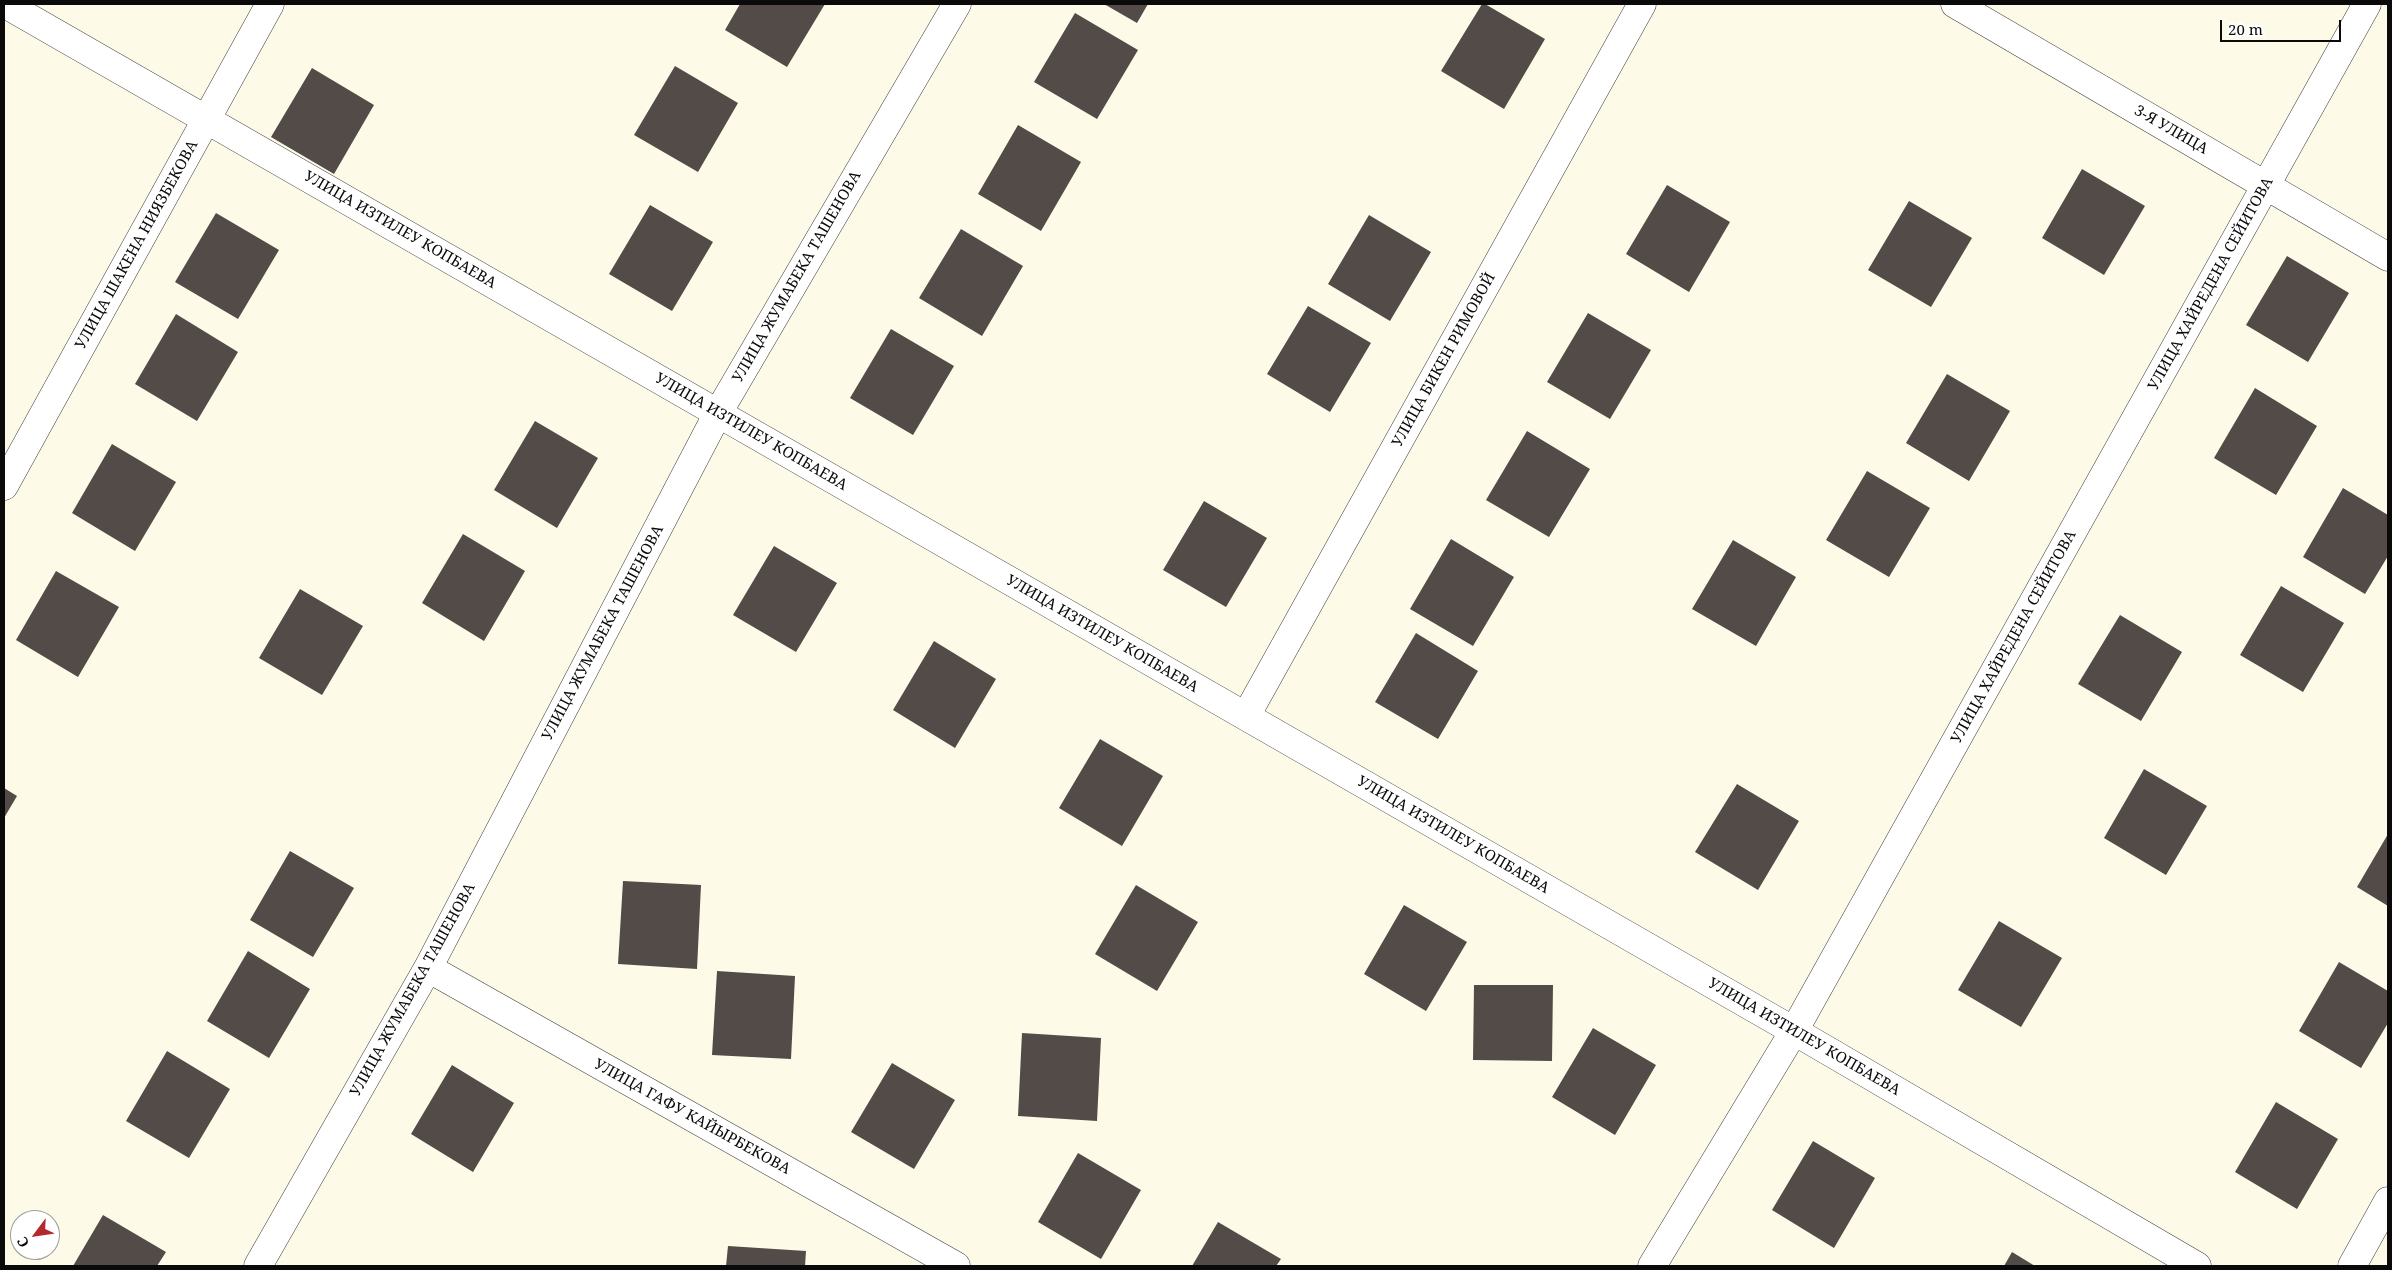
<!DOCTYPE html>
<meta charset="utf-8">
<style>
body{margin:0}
#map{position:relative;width:2392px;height:1270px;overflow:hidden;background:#fefae8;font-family:"Noto Serif",serif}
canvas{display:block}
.frame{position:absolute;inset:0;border:5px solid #0a0a0a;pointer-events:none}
.north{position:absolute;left:10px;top:1210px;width:50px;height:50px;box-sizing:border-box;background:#fff;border:1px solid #9d9d9d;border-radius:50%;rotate:239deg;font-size:14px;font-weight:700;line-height:20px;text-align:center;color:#0a0a0a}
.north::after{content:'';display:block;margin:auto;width:18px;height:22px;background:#b22a2e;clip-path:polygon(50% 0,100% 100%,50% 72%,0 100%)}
.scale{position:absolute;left:2220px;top:20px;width:121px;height:22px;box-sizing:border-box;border:2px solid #0a0a0a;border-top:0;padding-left:6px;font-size:15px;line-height:18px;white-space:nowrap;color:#0a0a0a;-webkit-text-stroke:4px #fff;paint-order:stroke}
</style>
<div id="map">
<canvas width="2392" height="1270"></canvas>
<div class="frame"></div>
<div class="north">С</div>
<div class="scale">20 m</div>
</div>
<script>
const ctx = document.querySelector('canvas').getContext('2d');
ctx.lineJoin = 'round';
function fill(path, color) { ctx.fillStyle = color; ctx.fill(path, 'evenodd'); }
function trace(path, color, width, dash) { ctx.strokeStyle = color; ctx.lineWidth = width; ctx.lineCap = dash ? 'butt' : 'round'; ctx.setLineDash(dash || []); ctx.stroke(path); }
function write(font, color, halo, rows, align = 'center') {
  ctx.font = font + ' "Noto Serif",serif'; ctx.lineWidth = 5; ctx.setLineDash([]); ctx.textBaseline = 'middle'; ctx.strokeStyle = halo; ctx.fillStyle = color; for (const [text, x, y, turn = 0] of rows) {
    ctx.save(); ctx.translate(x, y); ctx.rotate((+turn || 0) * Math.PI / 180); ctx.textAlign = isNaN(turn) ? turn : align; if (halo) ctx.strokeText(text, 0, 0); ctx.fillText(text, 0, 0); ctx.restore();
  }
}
fill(new Path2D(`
 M740,4H825L787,67L725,30Z
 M1104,4H1148L1137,23Z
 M1482,4H1485L1545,39L1504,109L1441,71Z
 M1075,13L1138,50L1097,119L1034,82Z
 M675,66L738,103L698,172L634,135Z
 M312,68L374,105L334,174L271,137Z
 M1018,125L1081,162L1041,231L978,194Z
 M2082,169L2145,206L2104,275L2042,238Z
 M1667,185L1730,222L1689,292L1626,254Z
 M1909,201L1972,238L1931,307L1868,270Z
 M650,205L713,242L672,311L609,274Z
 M216,213L279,250L238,319L175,282Z
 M1369,215L1431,252L1390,321L1328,284Z
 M961,229L1023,266L982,336L919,298Z
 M2287,256L2349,293L2308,362L2246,325Z
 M1308,306L1371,343L1330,412L1267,374Z
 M1588,313L1651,350L1610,419L1547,382Z
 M176,314L238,352L197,421L135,384Z
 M891,329L954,366L913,435L850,398Z
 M1947,374L2010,411L1969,481L1906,443Z
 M2255,388L2317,426L2276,495L2214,458Z
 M535,421L598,458L557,528L494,490Z
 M1527,431L1590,469L1549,537L1486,500Z
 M112,444L176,482L135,551L72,513Z
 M1867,471L1930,508L1889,577L1826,540Z
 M2343,488L2388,515V556L2365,594L2303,557Z
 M1204,501L1267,538L1226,607L1163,570Z
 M463,534L525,571L484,641L422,603Z
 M1451,539L1514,577L1473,646L1410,609Z
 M1733,540L1796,577L1756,646L1692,609Z
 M774,546L837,583L796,652L733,615Z
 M56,571L119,607L78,677L16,640Z
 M2281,586L2344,623L2303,692L2240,655Z
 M300,589L363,626L322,695L259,658Z
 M2120,615L2182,652L2141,721L2078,684Z
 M1416,633L1478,671L1438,739L1375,702Z
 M934,641L996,679L955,748L893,710Z
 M1100,739L1163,776L1122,846L1059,808Z
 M2144,769L2207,806L2166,875L2104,838Z
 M1737,784L1799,821L1758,890L1695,852Z
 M4,788L17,796L4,818Z
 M2388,834V906L2357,887Z
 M290,851L354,888L313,957L250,920Z
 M623,881L701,885L697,969L618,964Z
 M1136,885L1198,922L1157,991L1095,954Z
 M1404,905L1467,942L1426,1011L1364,974Z
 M1999,921L2062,958L2021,1027L1958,990Z
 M248,951L310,989L269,1058L207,1021Z
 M2339,962L2388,991V1023L2361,1068L2299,1031Z
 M717,971L795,976L791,1059L712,1055Z
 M1474,985H1553L1552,1061L1473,1060Z
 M1593,1028L1656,1065L1615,1135L1552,1097Z
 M1022,1033L1101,1038L1097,1121L1018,1116Z
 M167,1051L230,1089L189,1158L126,1121Z
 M892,1063L955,1100L914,1169L851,1132Z
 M452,1065L514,1103L473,1172L411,1134Z
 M2276,1102L2338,1139L2297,1209L2235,1172Z
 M1813,1141L1875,1178L1834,1248L1772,1210Z
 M1078,1153L1141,1190L1101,1259L1038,1222Z
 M103,1215L166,1252L157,1266H73Z
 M1218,1222L1281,1259L1276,1266H1192Z
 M728,1246L806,1251L805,1266H726Z
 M2012,1252L2035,1266H2004Z`), '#524b47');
const minor = new Path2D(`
 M5,4L1794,1031L2197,1266
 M1955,4L2388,257
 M4,486L270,4
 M1246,716L1642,4
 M428,968L956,1266
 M258,1266L428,968L718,413L957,4
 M1652,1266L1794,1031L2367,4
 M2352,1266L2388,1201`);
trace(minor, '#3d3d3d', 29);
trace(minor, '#fff', 28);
write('15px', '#0a0a0a', '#fff', [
 ["3-Я УЛИЦА",2171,130,30],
 ["УЛИЦА ИЗТИЛЕУ КОПБАЕВА",400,230,30],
 ["УЛИЦА ШАКЕНА НИЯЗБЕКОВА",137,245,-61],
 ["УЛИЦА ЖУМАБЕКА ТАШЕНОВА",797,277,-60],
 ["УЛИЦА ХАЙРЕДЕНА СЕЙИТОВА",2211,284,-61],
 ["УЛИЦА БИКЕН РИМОВОЙ",1444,360,-61],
 ["УЛИЦА ИЗТИЛЕУ КОПБАЕВА",751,432,30],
 ["УЛИЦА ЖУМАБЕКА ТАШЕНОВА",603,633,-62],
 ["УЛИЦА ИЗТИЛЕУ КОПБАЕВА",1102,634,30],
 ["УЛИЦА ХАЙРЕДЕНА СЕЙИТОВА",2014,637,-61],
 ["УЛИЦА ИЗТИЛЕУ КОПБАЕВА",1453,835,30],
 ["УЛИЦА ЖУМАБЕКА ТАШЕНОВА",413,990,-61],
 ["УЛИЦА ИЗТИЛЕУ КОПБАЕВА",1804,1037,30],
 ["УЛИЦА ГАФУ КАЙЫРБЕКОВА",692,1117,29]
]);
</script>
